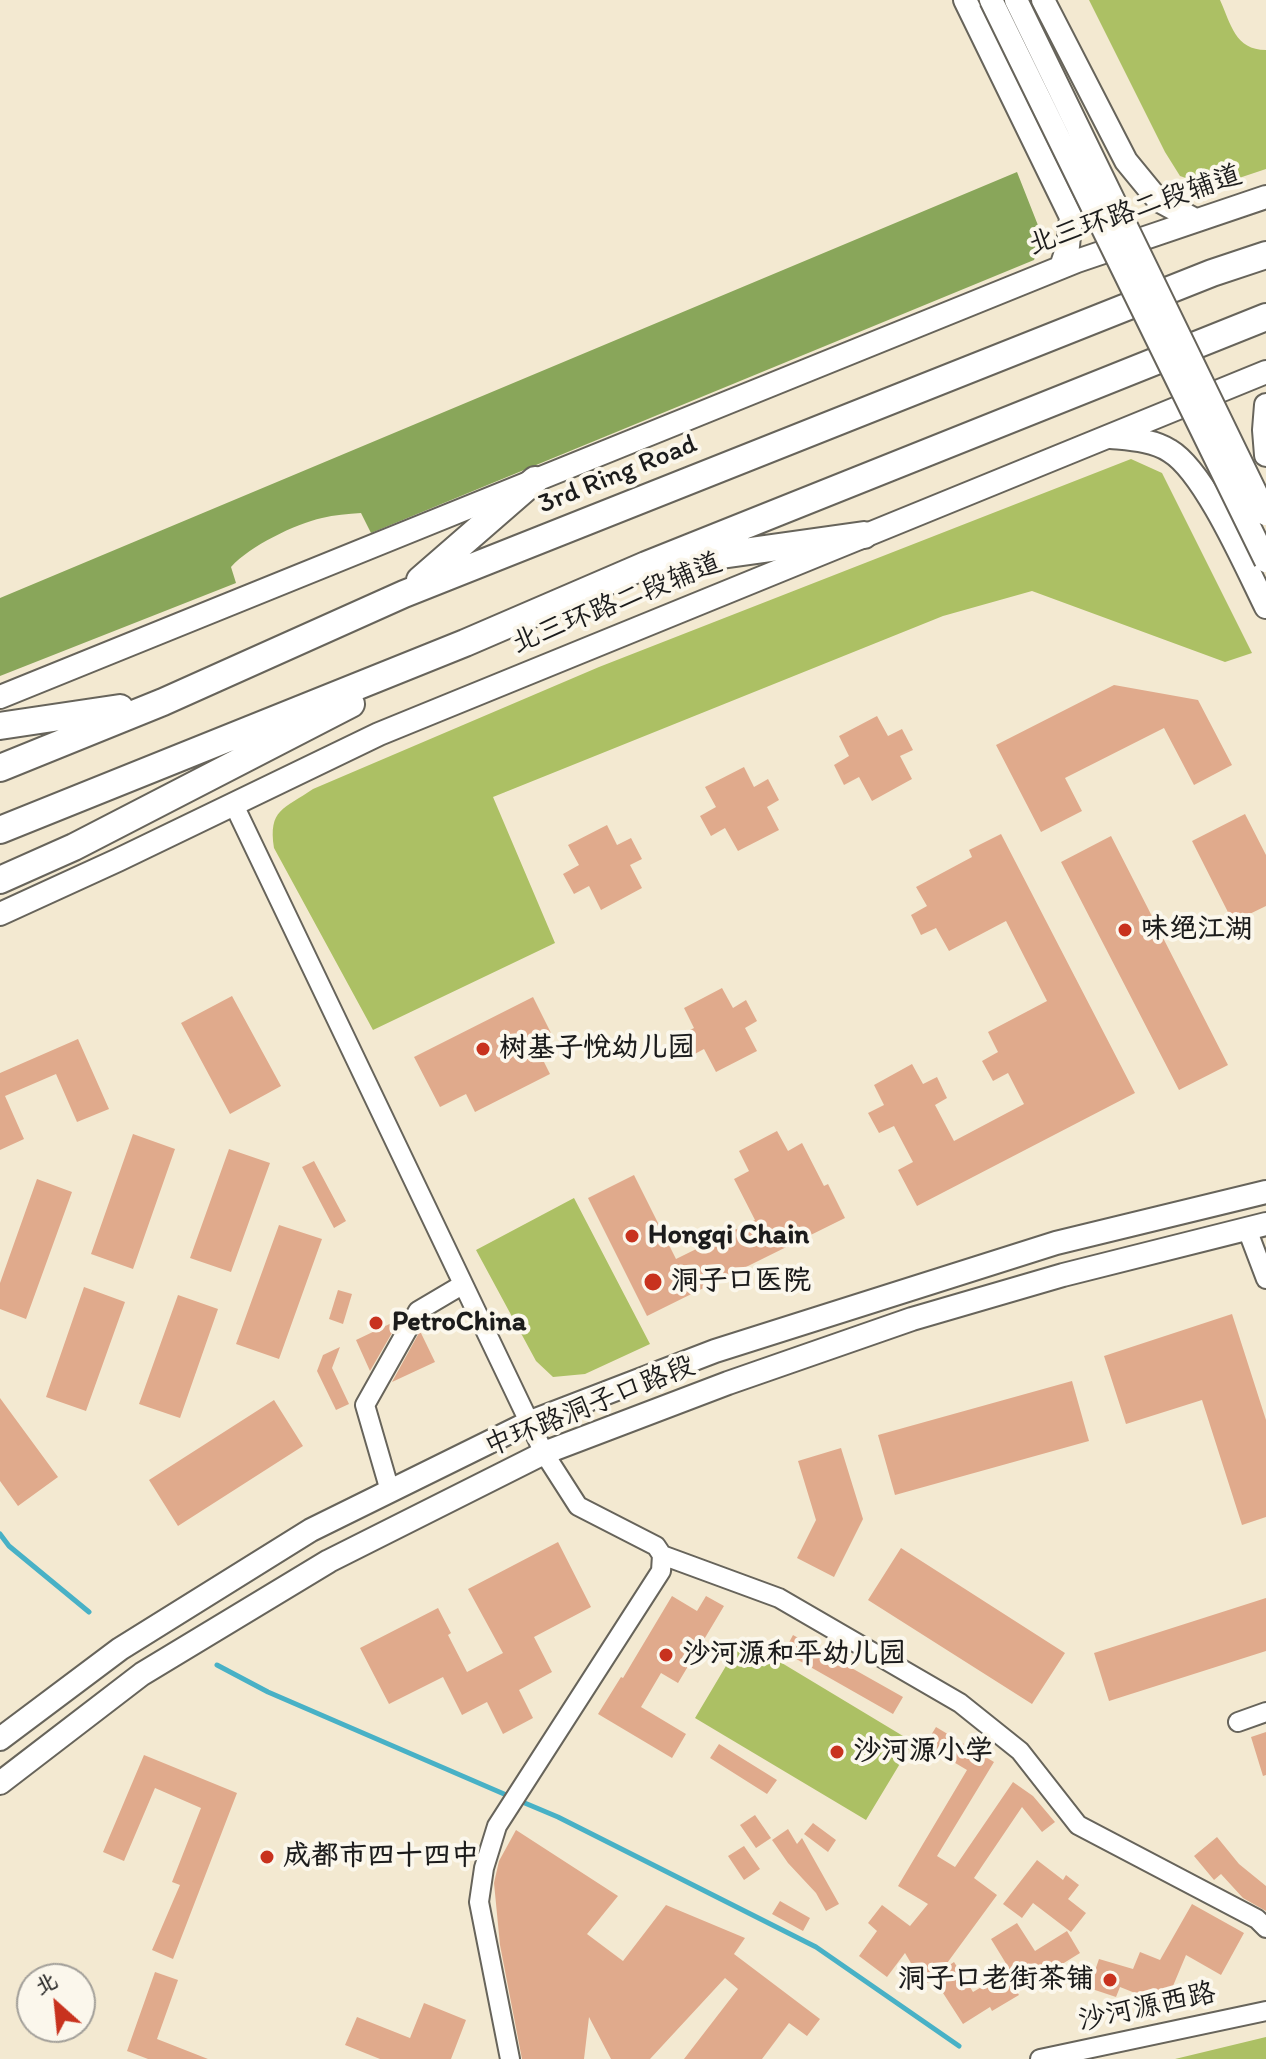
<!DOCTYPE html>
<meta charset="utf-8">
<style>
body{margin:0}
#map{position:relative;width:1266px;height:2059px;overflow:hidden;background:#f3e9d1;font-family:Itim,"LXGW WenKai TC",sans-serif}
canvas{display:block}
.north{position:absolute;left:16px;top:1963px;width:80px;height:80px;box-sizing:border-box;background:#fbf7ec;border:2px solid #a29f99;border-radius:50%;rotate:333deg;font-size:22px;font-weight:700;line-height:32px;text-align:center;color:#1c1c1c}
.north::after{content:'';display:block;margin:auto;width:28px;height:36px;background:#c8321e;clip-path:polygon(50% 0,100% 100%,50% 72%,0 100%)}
</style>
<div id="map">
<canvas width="1266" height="2059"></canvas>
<div class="north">北</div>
</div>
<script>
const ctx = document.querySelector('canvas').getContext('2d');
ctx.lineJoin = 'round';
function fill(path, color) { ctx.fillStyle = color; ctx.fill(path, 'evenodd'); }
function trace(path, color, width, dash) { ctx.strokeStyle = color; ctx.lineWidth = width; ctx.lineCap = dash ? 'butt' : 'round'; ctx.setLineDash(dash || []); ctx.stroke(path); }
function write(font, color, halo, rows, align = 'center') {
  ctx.font = font + ' Itim,"LXGW WenKai TC",sans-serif'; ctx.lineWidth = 8; ctx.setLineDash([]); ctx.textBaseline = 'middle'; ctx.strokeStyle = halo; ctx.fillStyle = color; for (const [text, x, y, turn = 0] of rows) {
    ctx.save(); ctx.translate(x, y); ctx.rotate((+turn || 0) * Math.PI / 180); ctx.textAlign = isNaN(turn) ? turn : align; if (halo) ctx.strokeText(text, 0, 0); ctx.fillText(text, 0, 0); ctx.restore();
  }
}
fill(new Path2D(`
 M1089,0H1220C1231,24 1235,50 1266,50V169L1212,187L1180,176L1165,152Z
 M1131,459L1162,473L1252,653L1225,662L1032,591L943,616L493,797L555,943L373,1030L274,848C268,809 284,809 313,789L599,667Z
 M574,1198L650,1344L585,1374L553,1377L536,1361L476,1250Z
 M742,1639L913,1742L866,1820L695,1718Z
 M1266,2037V2059H1175Z`), '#acc064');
fill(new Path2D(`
 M1017,172L1043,238L1034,260L371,533L361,513C348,514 334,515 322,518C295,524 250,546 231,567L236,583L0,676V598Z`), '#89a65a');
trace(new Path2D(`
 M0,1534L9,1546L89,1612
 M217,1665L268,1692L511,1797
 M520,1801L558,1817L816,1947L959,2046`), '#48b1c6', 5);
fill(new Path2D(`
 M1114,685L1198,700L1232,765L1194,785L1164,728L1065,778L1082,811L1041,832L996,745Z
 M877,716L888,736L902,729L913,750L900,756L912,779L872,801L859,777L844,785L834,765L849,756L839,736Z
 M744,767L754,787L768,779L779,800L767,807L779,830L738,851L725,828L711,836L700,816L716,807L705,787Z
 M1245,814L1266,855V906L1233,922L1192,841Z
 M607,825L617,845L631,838L642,859L630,865L642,888L601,910L589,886L574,894L563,874L579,865L568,845Z
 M1001,834L1135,1093L917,1206L898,1170L913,1162L894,1126L879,1133L868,1113L884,1105L874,1085L912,1064L923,1084L937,1077L947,1098L935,1105L954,1141L1024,1104L1008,1073L993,1081L982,1061L998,1052L988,1032L1047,1001L1006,921L949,951L936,928L921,935L911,915L927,906L916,887L972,857L969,850Z
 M1111,836L1228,1065L1179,1090L1061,862Z
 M722,988L733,1008L746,1000L757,1021L745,1028L757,1051L716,1072L704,1049L689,1057L678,1036L694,1028L684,1008Z
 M232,996L281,1086L230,1114L181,1023Z
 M533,997L551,1033L534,1042L550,1074L475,1112L466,1094L440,1107L414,1057Z
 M78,1039L109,1109L77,1122L56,1074L5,1096L24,1139L0,1150V1073Z
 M777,1131L788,1151L802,1143L824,1186L828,1184L845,1218L647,1316L588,1198L634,1175L676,1259L755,1220L734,1179L749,1171L739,1151Z
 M133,1134L175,1149L133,1269L91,1254Z
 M229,1149L270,1163L231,1272L190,1258Z
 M314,1161L346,1221L334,1228L302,1167Z
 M37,1179L72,1192L26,1319L0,1309V1283Z
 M279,1225L322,1239L279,1359L236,1344Z
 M84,1287L125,1302L86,1411L46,1397Z
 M338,1290L352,1294L343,1324L329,1319Z
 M178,1295L218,1309L180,1418L139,1404Z
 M1232,1314L1266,1420V1517L1242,1525L1202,1400L1126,1424L1104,1356Z
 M400,1319L370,1371L356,1340Z
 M420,1331L435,1362L392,1382Z
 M340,1347L332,1368L349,1404L336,1410L317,1371L323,1355Z
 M1072,1381L1089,1441L895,1495L878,1435Z
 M0,1398L58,1477L18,1506L0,1481Z
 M274,1400L303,1446L178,1526L149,1480Z
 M841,1448L863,1519L834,1577L797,1558L816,1520L798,1461Z
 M558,1542L591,1607L534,1637L552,1672L519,1690L533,1718L503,1734L487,1702L462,1715L443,1677L389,1704L360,1648L438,1608L451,1633L448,1635L467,1672L503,1653L468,1589Z
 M901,1548L1065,1653L1032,1704L868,1600Z
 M672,1596L697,1611L706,1596L724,1606L678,1683L661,1673L641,1707L686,1734L672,1758L598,1714L621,1677L623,1678Z
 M1266,1598V1651L1109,1701L1094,1653Z
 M793,1635L903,1697L893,1714L784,1652Z
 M936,1727L994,1762L937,1856L955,1867L1013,1782L1033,1796L1055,1822L1042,1832L1022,1807L974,1878L997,1895L942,1970L954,1962L973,1992L1010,1970L991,1939L1017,1923L1035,1951L1067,1931L1080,1953L1017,1992L1019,1995L992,2011L990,2007L963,2024L934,1979L924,1985L905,1953L887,1977L859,1956L877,1931L868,1923L882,1905L910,1926L928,1904L898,1886L967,1770L925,1745Z
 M1266,1732V1775L1263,1776L1251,1737Z
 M719,1744L777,1780L767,1794L710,1758Z
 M144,1755L237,1793L173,1959L152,1950L180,1885L172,1882L201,1808L155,1788L124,1861L103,1852Z
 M755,1815L771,1838L756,1848L740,1825Z
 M813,1823L836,1840L828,1852L804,1834Z
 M788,1829L797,1844L802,1838L839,1904L826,1911L816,1893L788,1863L772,1840Z
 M516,1830L618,1896L587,1934L623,1961L666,1905L745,1938L734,1954L820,2019L807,2036L789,2023L762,2059H684L738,1989L725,1978L650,2059H611L589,2017L584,2059H522L500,1945L494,1883L499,1861Z
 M1217,1837L1239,1864L1266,1886V1911L1243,1898L1221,1874L1214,1880L1194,1856Z
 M744,1846L760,1869L744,1880L728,1856Z
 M1037,1860L1063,1880L1066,1875L1079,1885L1068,1899L1086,1913L1071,1932L1033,1903L1022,1918L1003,1904Z
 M780,1901L810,1918L803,1931L772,1914Z
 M1192,1904L1244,1933L1221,1975L1186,1955L1165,2005L1120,1987L1116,1997L1089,1988L1099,1959L1133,1969L1140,1952L1160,1960Z
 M155,1972L178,1980L157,2039L208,2059H148L127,2051Z
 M424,2003L466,2020L451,2059H380L345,2045L357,2017L410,2038Z`), '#e0aa8c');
const minor = new Path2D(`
 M234,805L544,1453L578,1506L656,1546L662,1555L661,1571L497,1826L484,1868L479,1902L510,2059
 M1247,1229L1266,1279
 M390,1491L365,1405L418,1311L462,1285
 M662,1555L779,1598L960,1703L1020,1751L1078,1825L1257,1919L1266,1928
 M1238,1722L1266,1712
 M1040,2059L1266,2011`);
const major = new Path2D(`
 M965,0L1071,217L1068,246L1061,267
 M1043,0L1126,161L1158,200L1195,220
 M1266,405L1264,430L1266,455
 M1111,437C1130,439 1153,440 1170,451C1205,472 1247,569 1266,607
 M0,697L1077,261L1266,197
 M0,914L118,860L379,734L1266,372
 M0,1739L120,1649L311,1530L528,1423L715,1351L1056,1243L1266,1192
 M0,1783L142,1674L329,1561L544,1453L728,1383L912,1319L1063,1275L1266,1224`);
const highway = new Path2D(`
 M686,560L864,535
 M420,580L535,480
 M0,726L120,708
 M0,768L163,702L404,594L1212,273L1266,255
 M0,830L465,643L646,565L1266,317
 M0,880L74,847L351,704`);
trace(minor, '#67645b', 22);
trace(major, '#67645b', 26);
trace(highway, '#67645b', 30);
trace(minor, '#fff', 18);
trace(major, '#fff', 22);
trace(highway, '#fff', 26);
const majorBridge = new Path2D(`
 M991,0L1266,561
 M1016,0L1266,514`);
trace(majorBridge, '#67645b', 26, []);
trace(majorBridge, '#fff', 22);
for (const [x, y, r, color] of [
 [1125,930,8,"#c8321e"],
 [483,1049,8,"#c8321e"],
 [632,1236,8,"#c8321e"],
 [653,1282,10,"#c8321e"],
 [376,1323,8,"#c8321e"],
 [666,1655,8,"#c8321e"],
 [837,1752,8,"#c8321e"],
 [267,1857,8,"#c8321e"],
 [1110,1980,8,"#c8321e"]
]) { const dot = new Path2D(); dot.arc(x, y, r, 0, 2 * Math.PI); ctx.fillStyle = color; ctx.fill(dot); trace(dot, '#fbf7ec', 3); }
write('28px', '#1c1c1c', '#fbf7ec', [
 ["北三环路二段辅道",1135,211,-19],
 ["3rd Ring Road",618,475,-22],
 ["北三环路二段辅道",617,604,-22],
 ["中环路洞子口路段",590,1407,-22],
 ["沙河源西路",1147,2008,-12]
]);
write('bold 28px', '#1c1c1c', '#fbf7ec', [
 ["味绝江湖",1141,930],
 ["树基子悦幼儿园",499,1049],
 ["Hongqi Chain",648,1236],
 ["洞子口医院",671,1282],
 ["PetroChina",392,1323],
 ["沙河源和平幼儿园",682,1655],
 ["沙河源小学",853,1752],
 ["成都市四十四中",283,1857],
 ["洞子口老街茶铺",1094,1980,"right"]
], 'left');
</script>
